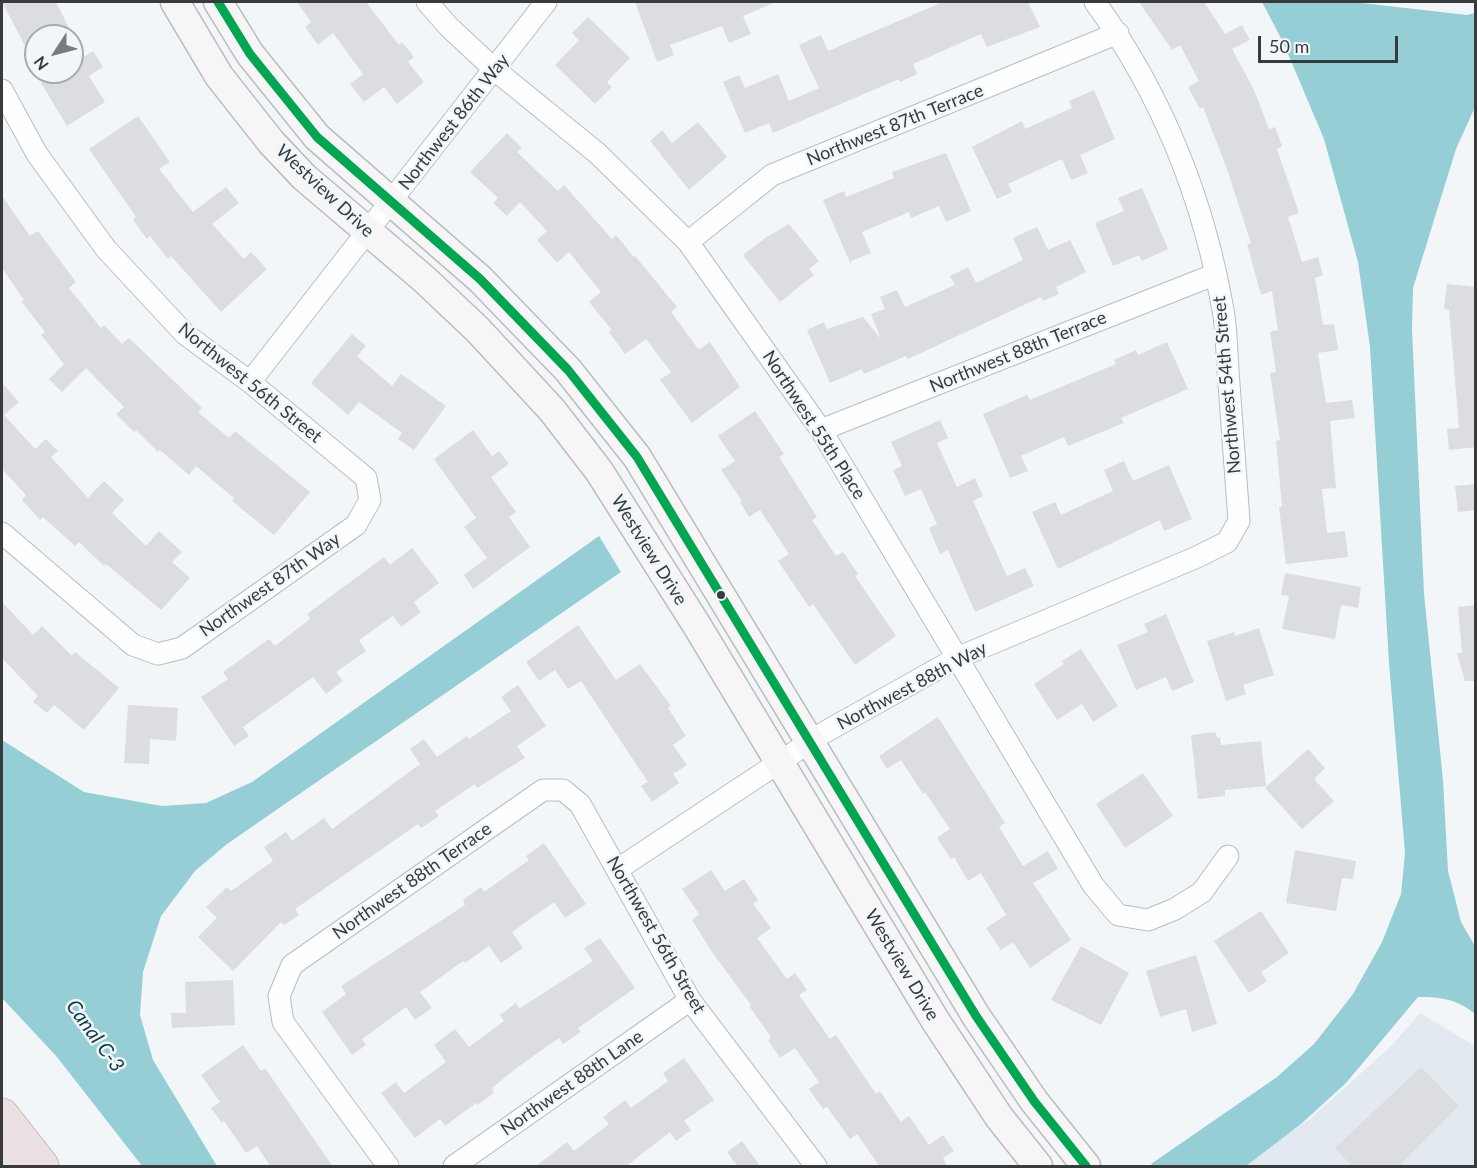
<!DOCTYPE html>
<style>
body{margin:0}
#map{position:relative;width:1477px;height:1168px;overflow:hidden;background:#f3f6f9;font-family:Lato,sans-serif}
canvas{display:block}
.frame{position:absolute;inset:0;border:3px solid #383a3c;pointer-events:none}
.north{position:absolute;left:24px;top:24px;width:60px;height:60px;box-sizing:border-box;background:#f1f6fb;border:2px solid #a7abaf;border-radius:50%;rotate:234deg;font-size:16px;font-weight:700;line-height:24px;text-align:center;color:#383a3c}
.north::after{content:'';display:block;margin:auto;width:21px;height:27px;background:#797c7e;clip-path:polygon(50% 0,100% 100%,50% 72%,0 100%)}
.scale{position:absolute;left:1258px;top:36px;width:140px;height:27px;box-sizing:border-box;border:3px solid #383a3c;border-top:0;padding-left:8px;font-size:18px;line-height:21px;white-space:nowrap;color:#383a3c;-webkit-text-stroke:4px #f1f6fb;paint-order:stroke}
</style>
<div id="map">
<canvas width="1477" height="1168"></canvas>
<div class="frame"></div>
<div class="north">N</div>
<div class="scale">50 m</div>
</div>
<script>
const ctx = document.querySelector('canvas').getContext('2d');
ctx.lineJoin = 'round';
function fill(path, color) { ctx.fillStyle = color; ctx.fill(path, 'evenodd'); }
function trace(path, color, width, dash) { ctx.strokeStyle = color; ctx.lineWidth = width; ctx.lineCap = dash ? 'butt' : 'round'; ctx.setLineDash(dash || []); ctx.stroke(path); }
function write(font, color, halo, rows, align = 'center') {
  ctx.font = font + ' Lato,sans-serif'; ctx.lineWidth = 5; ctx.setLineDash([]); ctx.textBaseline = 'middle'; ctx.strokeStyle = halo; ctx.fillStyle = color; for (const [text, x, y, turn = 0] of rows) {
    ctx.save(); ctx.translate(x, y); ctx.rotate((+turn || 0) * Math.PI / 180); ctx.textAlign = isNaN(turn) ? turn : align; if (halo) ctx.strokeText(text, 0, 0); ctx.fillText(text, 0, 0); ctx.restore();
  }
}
fill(new Path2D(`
 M1420,1013L1475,1046V1166H1241L1310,1119L1391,1046Z`), '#e2e9f0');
fill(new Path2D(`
 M1262,2H1353L1467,15L1475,13V107L1456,149L1413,288L1412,329L1424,594L1443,780L1448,871L1461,922L1475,946V1014C1457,999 1441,997 1418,997L1346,1083L1301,1124L1246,1166H1154L1151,1164L1277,1077L1314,1044L1353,994L1382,942L1401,894L1405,853L1389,663L1370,347L1358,262L1324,139L1283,42Z
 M599,536L621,572L227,844L195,871L161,916L143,972L140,1015L153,1060L217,1166H142L57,1057L2,998V740L84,792L162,806L206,803L252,782Z`), '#95cfd5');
fill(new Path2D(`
 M2,2H56L73,36H36V67Z
 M297,2H366L399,45L402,42L414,57L408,62L424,82L397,104L384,87L364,102L350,84L363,74L333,33L318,45L305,27L311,22Z
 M635,2H776L743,16L751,34L729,43L722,26L670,45L674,55L657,62Z
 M943,2H1028L1040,27L987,47L981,34L913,64L917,74L900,82L899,79L773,133L769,123L745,133L723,82L739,75L745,88L778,74L789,101L819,88L799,45L821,35L828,51Z
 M1139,2H1204L1225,34L1242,25L1250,40L1232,49L1254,90L1269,129L1275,127L1282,146L1277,149L1299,213L1288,217L1302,262L1318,257L1323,275L1315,278L1323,325L1334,324L1338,350L1318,353L1326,403L1352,400L1355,418L1330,421L1336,488L1322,489L1327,533L1345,531L1348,557L1286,564L1279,507H1282L1276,441L1280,440L1270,373L1276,372L1270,332L1278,330L1272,291L1261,295L1247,244L1251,243L1227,169L1203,107L1200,109L1188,87L1199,81L1180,45L1172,50Z
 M588,17L630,58L607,82L612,87L595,104L555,65L579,40L572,33Z
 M93,51L103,67L89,76L105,102L67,126L41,83L59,72H72V64Z
 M1094,90L1115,139L1080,155L1088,173L1071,180L1062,159L1008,184L1012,192L997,199L972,147L1022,121L1025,129L1072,108L1069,101Z
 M138,116L170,162L159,169L193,212L226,187L239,203L212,224L244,259L251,252L267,269L221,312L171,256L168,259L150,236L147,239L133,220L136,217L89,149Z
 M698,122L727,157L689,190L650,141L662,130L672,143Z
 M507,133L522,148L517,152L558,191L564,185L612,239L616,235L634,257L635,256L677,307L671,312L699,350L710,342L740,387L692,423L660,380L671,372L646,339L625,354L609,332L612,330L589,302L601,292L569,252L557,263L537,240L547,231L520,202L507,216L493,203L498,198L470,172Z
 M946,153L971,211L946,222L939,206L911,218L909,212L862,232L871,253L851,261V265L823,200L844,191L846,197L894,178L892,172Z
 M1142,188L1168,249L1142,261L1139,255L1113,266L1095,223L1124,211L1118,198Z
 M2,196L30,236L38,231L76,282L69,288L101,328L104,325L122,344L129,338L202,408L198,412L229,438L235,431L310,492L274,535L232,501L234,498L196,466L189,475L160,450L158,452L136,430L134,432L116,414L124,407L86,368L62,392L49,379L64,364L41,335L45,332L22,302L24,300L2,268Z
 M789,224L819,261L809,269L814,275L780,302L743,255L765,238Z
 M1037,227L1048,250L1070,240L1086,272L1056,287L1059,294L1043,301L1041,297L908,359L906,356L864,374L862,369L830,383L807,330L824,322L827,329L863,317L881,339L871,314L885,309L880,297L897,290L905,307L955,285L950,276L968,267L976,283L1023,260L1013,238Z
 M1447,284L1476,287V447L1449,450L1447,429L1459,428L1449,310L1444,309Z
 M352,334L366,346L357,356L392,386L401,374L446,406L414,450L398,439L402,433L359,402L348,415L311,383Z
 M1167,342L1188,389L1121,418L1124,423L1068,446L1064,437L1021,456L1028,471L1010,478L983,414L1027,395L1030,400L1116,364L1114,360L1136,350L1138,355Z
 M2,383L19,402L4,415L35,449L46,439L58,451L51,457L88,498L104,481L124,500L112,513L146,546L159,531L182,552L172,562L190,578L161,610L106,564L104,566L79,542L75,546L43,517L40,520L22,500L26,495L2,469Z
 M755,411L784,454L779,457L817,517L812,520L836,556L843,552L858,574L855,576L896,636L855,665L813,604L809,607L778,561L789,554L760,510L749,517L740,502L742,501L721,470L735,461L718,436Z
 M940,420L948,438L937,443L957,487L975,478L983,496L973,501L1007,576L1025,568L1034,586L975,612L948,550L940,554L929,528L937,524L921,489L905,496L893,470L902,466L891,442Z
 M473,430L492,456L499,451L509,464L491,477L516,512L509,517L530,547L473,589L464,575L487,558L464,527L476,518L434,459Z
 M1124,461L1133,481L1169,465L1192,519L1164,531L1160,520L1058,569L1032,512L1055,502L1061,515L1113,491L1104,470Z
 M1476,484V510L1458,512L1455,486Z
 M412,548L439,583L414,602L421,612L401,627L393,616L359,640L366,651L336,672L343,681L326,694L313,677L243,727L249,736L234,746L201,697L228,679L223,672L269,639L275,646L310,619L307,614L384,557L390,565Z
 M1285,573L1361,587L1358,608L1341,605L1335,639L1282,629L1289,596L1281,595Z
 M2,602L33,635L42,626L72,656L75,652L119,688L84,730L54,705L47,713L33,702L38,696L2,658Z
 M1476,605V681H1465L1457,653H1462L1458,607Z
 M1166,614L1194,682L1172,691L1166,677L1136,690L1117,645L1148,632L1144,624Z
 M578,625L616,680L640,664L671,706L668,708L686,736L673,745L687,765L673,774L679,783L652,802L641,786L648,782L581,681L568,689L555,670L539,681L526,662Z
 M1259,628L1274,675L1243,685L1246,694L1226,701L1207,641L1234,632L1235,636Z
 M1081,649L1118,706L1093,722L1082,704L1057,720L1034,684L1064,664L1062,661Z
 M518,685L546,726L517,746L525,758L477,788L475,784L435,811L439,816L421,828L418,824L295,909L299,915L284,925L281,922L233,971L198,937L217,918L206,907L227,887L231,891L273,861L264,847L286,832L292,841L324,818L332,829L420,764L410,749L424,739L437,757L467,736L469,739L511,711L501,697Z
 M128,705L178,708L176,741L150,739L149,764L124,763Z
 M938,717L1005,823L999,827L1023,866L1048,851L1058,869L1033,883L1071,940L1030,968L1013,942L1001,950L986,928L1006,915L981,873L968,881L954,857L951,859L937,838L950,829L925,792L923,794L901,760L887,769L879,756Z
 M1215,732L1218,738L1220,737L1221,745L1261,741L1266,786L1225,790V796L1198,799L1191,735Z
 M1308,749L1325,768L1314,779L1334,801L1302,829L1265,788Z
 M1143,773L1173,816L1125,848L1096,804Z
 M544,843L586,904L565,918L554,902L512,932L523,948L501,963L489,946L465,963L463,961L420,992L432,1008L415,1020L406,1007L362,1039L366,1045L352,1055L322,1012L346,994L341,986L465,905L463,900L481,887L484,892L529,860L526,856Z
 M1295,850L1356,861L1353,879L1342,878L1336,911L1286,903Z
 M711,870L725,891L744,879L758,900L753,904L771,928L757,938L787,979L795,973L807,990L799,995L830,1039L836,1035L876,1094L880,1091L901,1122L909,1116L929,1145L943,1135L954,1151L943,1158L948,1167H880L857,1134L850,1139L827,1107L823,1109L809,1089L819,1082L795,1048L780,1058L768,1040L771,1037L749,1006L751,1005L712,952L692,920L699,914L682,889Z
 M1261,911L1289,953L1261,972L1267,981L1249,993L1214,941Z
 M600,938L635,988L578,1028L581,1032L563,1044L559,1038L518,1067L492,1088L494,1093L477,1105L476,1103L445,1126L440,1119L415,1138L381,1093L396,1082L404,1093L446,1062L434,1045L455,1029L469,1047L504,1021L500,1015L516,1003L519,1009L593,961L584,948Z
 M1081,946L1129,973L1101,1025L1051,1000Z
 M1196,955L1217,1024L1192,1032L1186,1009L1160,1017L1146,971Z
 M233,980L235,1025L172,1028L171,1013H186L185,982Z
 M243,1045L261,1071L265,1068L333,1167H271L257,1146L246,1153L224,1121L222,1123L211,1108L220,1102L201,1075Z
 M684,1058L714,1100L684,1121L691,1130L676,1141L670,1132L625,1167H535L567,1142L574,1151L609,1124L603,1117L625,1100L631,1108L668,1081L663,1073Z
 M1421,1067L1459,1106L1398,1167H1353L1335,1148Z
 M742,1141L761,1167H738L727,1152Z`), '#dbdde0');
const street = new Path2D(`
 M427,2L449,27L495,70L597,153L688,242L821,430L1093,885L1118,915L1148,920L1175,909L1202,892L1228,856
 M2,90L37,154L106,249L185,334L250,382L366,478L370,500L356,525L182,648L158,654L133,645L2,533
 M688,242L772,175L1118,33
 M250,382L546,2
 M821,430L1216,274
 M618,869L825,732L957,658L1197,557L1227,542L1239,521C1236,475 1232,430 1229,384C1227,362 1227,338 1224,316C1205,202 1162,95 1095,2
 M388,1166L283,1022L279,996L292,965L543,790H563L580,804L690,1000L816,1166
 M454,1166L690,1000`);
const secondary = new Path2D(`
 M175,2L219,76L271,142L304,177L424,279L478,330L552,410L599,471L696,624L935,1020L999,1117L1038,1166
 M218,2L250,54L317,137L480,279L568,370L637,457L976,1016L1034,1101L1086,1166`);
const highway = new Path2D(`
 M2,1115L42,1166
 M2,1161L6,1166`);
trace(street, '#babcbe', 23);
trace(secondary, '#babcbe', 31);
trace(highway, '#c0b7b9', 35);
trace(street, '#fdfefe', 21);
trace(secondary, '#f7f5f6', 28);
trace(highway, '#ebe1e2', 33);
trace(new Path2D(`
 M218,2L250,54L317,137L480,279L568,370L637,457L976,1016L1034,1101L1086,1166`), '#00a651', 9);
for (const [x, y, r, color] of [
 [721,595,5,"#383a3c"]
]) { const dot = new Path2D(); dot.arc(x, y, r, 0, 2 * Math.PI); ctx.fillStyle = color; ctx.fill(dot); trace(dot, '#f1f6fb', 2); }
write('18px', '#383a3c', '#f1f6fb', [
 ["Northwest 86th Way",454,122,-52],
 ["Northwest 87th Terrace",895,125,-22],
 ["Westview Drive",325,191,43],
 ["Northwest 88th Terrace",1018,352,-22],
 ["Northwest 56th Street",250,383,39],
 ["Northwest 54th Street",1227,385,-95],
 ["Northwest 55th Place",814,425,57],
 ["Westview Drive",649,550,58],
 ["Northwest 87th Way",270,585,-35],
 ["Northwest 88th Way",912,686,-28],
 ["Northwest 88th Terrace",412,881,-35],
 ["Northwest 56th Street",656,935,60],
 ["Westview Drive",902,965,59],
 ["Northwest 88th Lane",572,1083,-35]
]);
write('italic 20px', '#153d40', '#f1f6fb', [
 ["Canal C-3",95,1036,54]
]);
</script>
